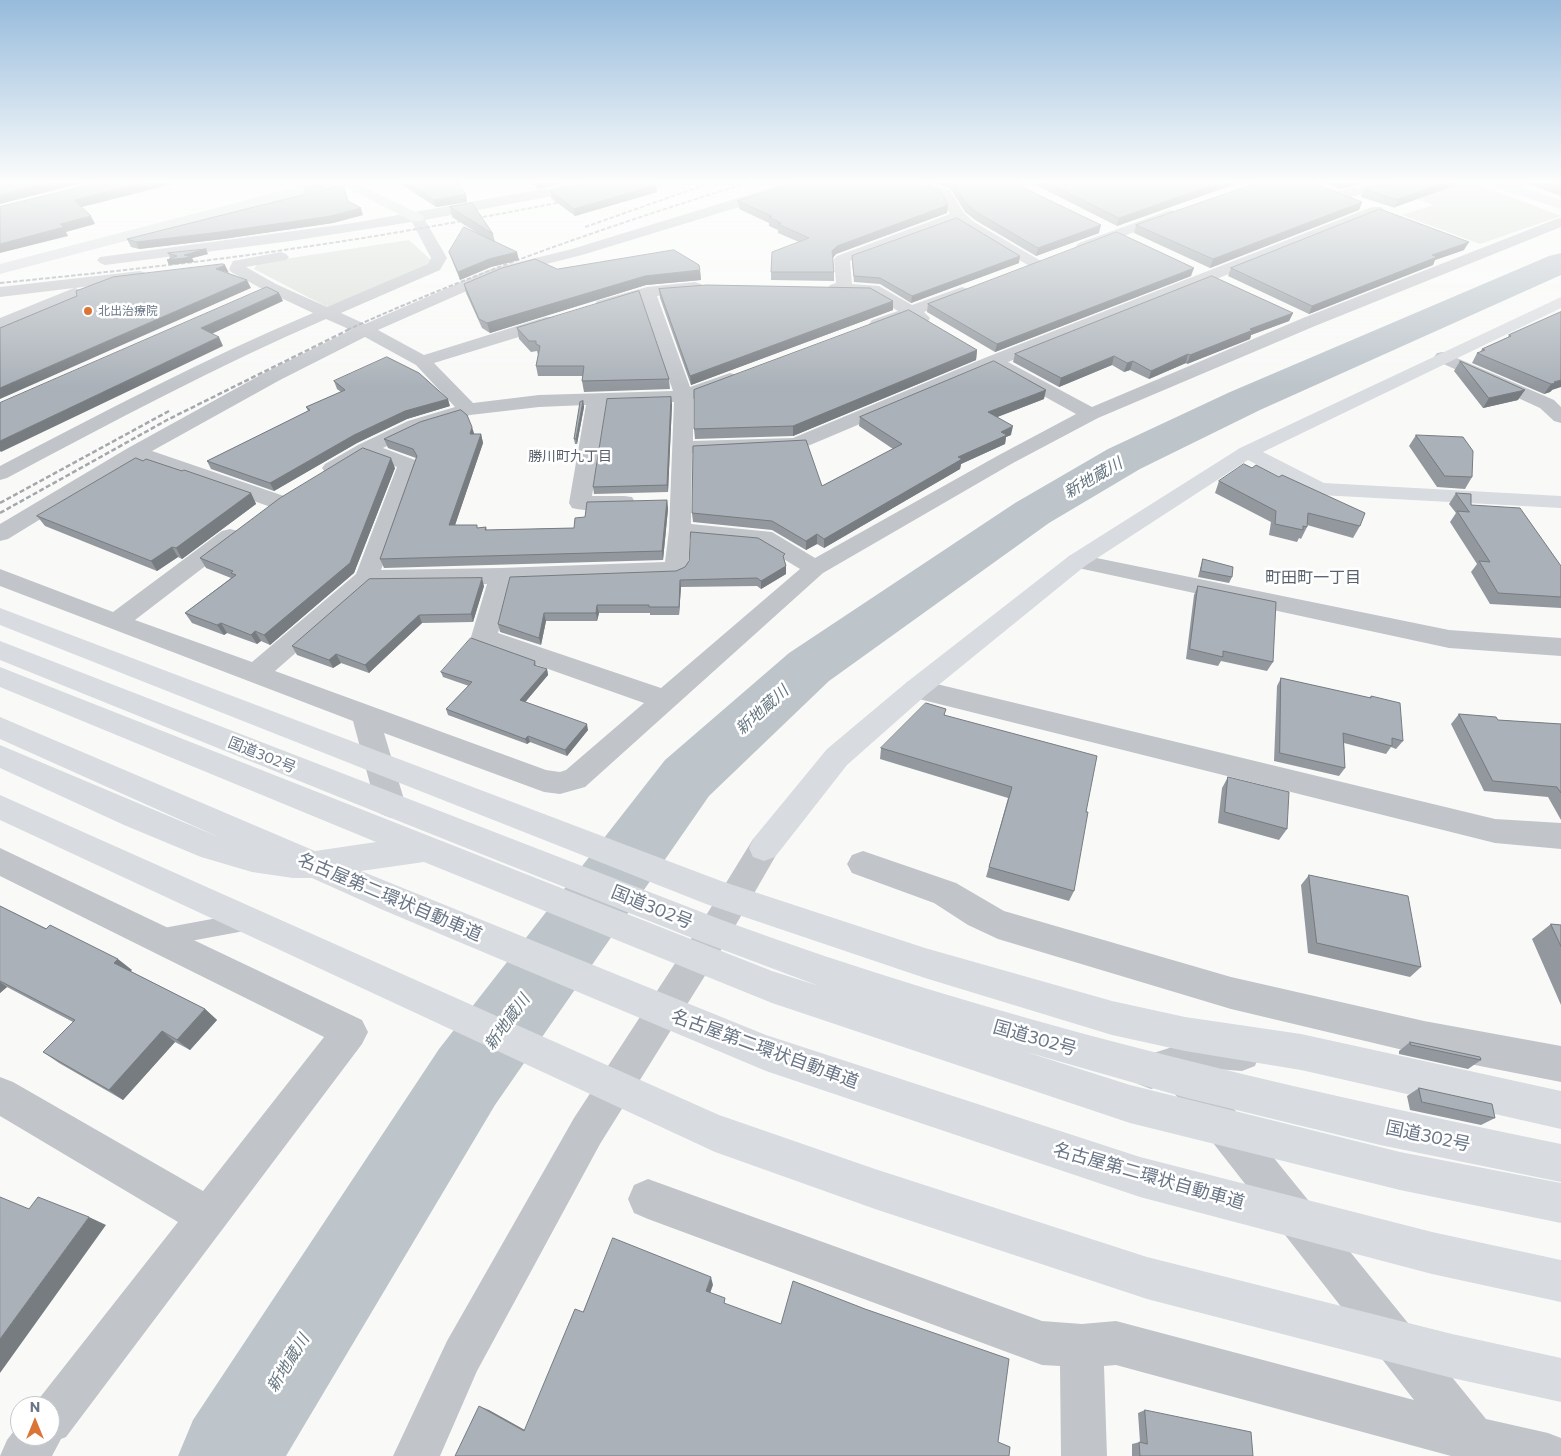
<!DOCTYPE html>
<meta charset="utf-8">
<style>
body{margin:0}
#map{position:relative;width:1561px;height:1456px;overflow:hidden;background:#f9faf8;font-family:Commissioner,sans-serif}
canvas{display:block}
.north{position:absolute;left:10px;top:1396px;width:50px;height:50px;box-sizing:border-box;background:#fff;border:1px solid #c3c8cf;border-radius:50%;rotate:0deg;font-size:14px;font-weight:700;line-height:20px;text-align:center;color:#6a7687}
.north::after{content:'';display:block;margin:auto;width:18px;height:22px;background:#da7437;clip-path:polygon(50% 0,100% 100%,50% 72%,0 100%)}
</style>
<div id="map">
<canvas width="1561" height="1456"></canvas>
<div class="north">N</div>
</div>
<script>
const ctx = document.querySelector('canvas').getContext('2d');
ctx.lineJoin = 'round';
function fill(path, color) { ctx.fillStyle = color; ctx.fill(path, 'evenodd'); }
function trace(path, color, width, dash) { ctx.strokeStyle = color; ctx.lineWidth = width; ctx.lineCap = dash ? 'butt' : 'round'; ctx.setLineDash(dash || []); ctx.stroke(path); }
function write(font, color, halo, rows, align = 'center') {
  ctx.font = font + ' Commissioner,"Noto Sans JP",sans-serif'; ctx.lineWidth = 5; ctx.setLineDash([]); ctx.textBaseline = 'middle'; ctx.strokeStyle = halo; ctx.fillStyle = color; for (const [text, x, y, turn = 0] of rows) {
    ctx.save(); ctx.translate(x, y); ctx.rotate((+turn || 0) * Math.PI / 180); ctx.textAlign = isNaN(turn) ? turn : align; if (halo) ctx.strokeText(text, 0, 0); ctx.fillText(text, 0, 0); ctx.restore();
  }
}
fill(new Path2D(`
 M1430,183H1475L1561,216L1480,244L1402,215L1433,205L1394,190Z
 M409,240L431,260L427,268L327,307L254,269L258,263Z`), '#d9ded7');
fill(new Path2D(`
 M1561,253V275L1260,410L1140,469L1049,523L829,681L709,796L495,1105L286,1456H178L193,1420L439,1049L665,760L789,653L1015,503L1108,449L1230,392L1549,256Z`), '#bdc5cb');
fill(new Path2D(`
 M239,914L246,916L249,923L246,930L239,932L158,947L151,945L148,938L151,931L158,929Z`), '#c1c4c9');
fill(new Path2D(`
 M577,183H606L600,187L425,220L447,258L440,270L341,313L365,324L491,269L572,249L787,183H809L808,186L582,255L503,275L378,330L424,355L546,317H558L560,321L558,325L434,363L473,403L539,395L673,391L641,299L603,310L597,309L595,305L597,301L647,287L695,282L701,284L703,287L701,290L657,296L690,387L730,373L737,375L739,379L737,383L693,399V441L793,438L987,357L1372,207H1382L1384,210L1382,213L1008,362L1092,407L1303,318L1556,219L1561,218V227L1315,326L1098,418L1013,463L823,573L585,787L560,794L544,792L384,733L406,806L401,814L391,818L381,814L376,806L353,721L0,586V569L113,612L222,531L230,529L238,531L241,536L238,541L135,620L252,662L356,574L397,467L367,456C354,464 340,476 325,472L322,468L325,464L358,445L408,421L455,407L416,365L365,337L280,380L152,451L284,496L287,501L284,506L276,507L268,506L137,460L8,539L0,541V524L128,448L266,372L351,330L326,319C217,366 112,422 7,478L0,480V466C103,412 206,358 313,313L264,290L231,272L229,269L233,261L281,252L286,254L289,257L286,260L246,267L276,284L327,307L428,264L431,258L412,222L291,241L105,265L100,263L97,260L100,257L353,223ZM993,368L1076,414L999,455L815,558L772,532L691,524L692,453L803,448ZM674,402L669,530L665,562L501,568L381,570L418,464L415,460L383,448L422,429L470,415L539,407L586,405L569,503L572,508C590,512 614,511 632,507L635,502L632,497L624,496H592L606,404ZM690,538L759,544L800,569L661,688L498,633L511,583L676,577L684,574L688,569ZM487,584L471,637L475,643L644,703L566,770L560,772L546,770L275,671L372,586Z
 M900,183H924L950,190L964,213L974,222L1041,261L1044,264L1041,267H1031L956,222L850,261L852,284L879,286L912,305L962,287L968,289L970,292L968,295L924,312L930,318L928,322L922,323L910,318L884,328H872L869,324L872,320L898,311L870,294L830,291L828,288L830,285L836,283L834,259L837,256L950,214L940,196L901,186Z
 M1379,183H1410L1404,187L1338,199L1331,195L1338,191Z
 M1170,210L1175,211L1177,214L1175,217L1089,249H1079L1076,246L1079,243Z
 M140,271L146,273L148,276L146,279L75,288L81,290L83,293L81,296L0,329V318L74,288L0,297V287Z
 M1443,352L1554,400L1561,407V423L1554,421L1540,408L1437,361L1434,357L1437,353Z
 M1077,554L1449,630L1561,638V656L1449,648L1069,566L1065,561L1069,556Z
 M916,679L1495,819L1561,823V849L1495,843L907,696L903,689L907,682Z
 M764,835L775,839L779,848L775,857L726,942L600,1144L477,1371L440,1456H393L447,1341L574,1118L702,922L753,839Z
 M0,848L362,1020L368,1032L362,1044L66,1437L61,1439L52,1456H0L7,1440L20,1423V1436H50V1406L34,1405L178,1222L0,1116V1077L13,1082L203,1191L324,1037L0,876Z
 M863,851L956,883L1004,911L1231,977L1424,1021L1561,1046V1082L1424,1055L1231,1009L998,939L968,925L934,903L852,873L847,864L852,855Z
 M1216,1033L1242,1035L1255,1040L1260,1053L1255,1066L1242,1071L1216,1069L1204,1072L1486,1419L1548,1433L1561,1438V1456H1451L1116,1365L1104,1366L1107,1456H1061L1060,1366L1042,1365L648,1219L634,1213L628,1199L634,1185L648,1179L1042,1321L1082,1324L1116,1321L1414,1400L1174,1093L1170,1083L1151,1089L1138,1084L1133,1071L1138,1058Z`), '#c1c4c9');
fill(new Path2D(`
 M312,183H335L334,186L0,274V264Z
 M338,183H356L422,215L424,218L422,221H412Z
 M1489,183H1510L1561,200V209L1490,186Z
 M1561,297V308L1263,452L1324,483L1561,496V508L1320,495L1312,494L1248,460L1085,566L925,696L847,765L775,857L764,861L753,857L749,848L753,839L827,749L907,682L1069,556L1240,448Z`), '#d8dbdf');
fill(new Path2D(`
 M0,608L721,881L925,948L1112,1001L1185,1017L1301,1034L1561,1091V1129L1301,1070L1185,1051L1112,1035L925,978L706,904L0,625Z
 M0,641L722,920C994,1020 1277,1086 1561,1144V1182L1380,1145L1187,1098L1023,1051L1130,1085L1400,1152L1561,1183V1223L1400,1190L1130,1123L772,1003L424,862L361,871L766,1035L1140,1157L1432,1232L1561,1260V1302L1432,1274L1140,1197L766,1071L383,910L312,878H293L252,872L201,857L124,825L0,768V745L221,838L0,739V717L315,851L376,842L0,687V667L772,971L819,986L702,942L381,814L0,660Z
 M0,795L719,1115L875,1169L1147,1257L1452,1334L1561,1358V1402L1452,1378L1147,1299L875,1209L715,1152L0,820Z`), '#d8dbdf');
trace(new Path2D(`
 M585,227L710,183
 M0,283C99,273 198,263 297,248C389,235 480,218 572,200
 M347,330C477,271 611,225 747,183`), '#a3a8af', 2, [4.5, 2]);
trace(new Path2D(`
 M0,503L169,411
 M0,513L167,420L350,329`), '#a3a8af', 2.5, [5, 2.5]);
fill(new Path2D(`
 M399,183H464L459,185L466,194L467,202L436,207Z
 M532,183H565L538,189Z
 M933,183H1019L1026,189L1099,233L1036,256L975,220L965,212L950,188Z
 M1032,183H1238L1117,226Z
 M1326,183H1368L1339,189Z
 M1462,183L1395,207V208L1361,197L1364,189Z
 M1525,183H1561V196Z
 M550,191L657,192L575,216L551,198Z
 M738,201L948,205L947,213L836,254L833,258L834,272V281L771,280V272L799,242L778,233V230L769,226V223L739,209Z
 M348,202L363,215L333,223L223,239L139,249L131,247L127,239Z
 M1362,202L1359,210L1210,268L1134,233L1136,225Z
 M450,207L493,234L495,242L519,260L491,267L460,280L452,260L449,252L482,236L452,217Z
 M1464,250L1435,260L1433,265L1309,314L1228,276L1231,268Z
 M168,253L208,254L192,258L194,262L169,265L167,260L170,258Z
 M852,256L1019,263L911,303L880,284L854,282L852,262Z
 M557,269L700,270L701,280L646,285L490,333L482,328L466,293L464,284Z
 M1191,276L995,352L927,312L928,304Z
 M659,289L893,301V310L691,385L660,298Z
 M1561,312L1552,390L1550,392L1544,394L1472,363L1477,353L1480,352L1482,349L1508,337L1509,335Z
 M1293,313L1289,321L1251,335L1250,339L1187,364L1186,363L1149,379L1130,370L1124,372L1112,365L1059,387L1013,362L1015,354Z
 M517,328L669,379L670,389L584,392L582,381L583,376H538L536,366L538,355L537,351L531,352L519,339Z
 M977,350L976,360L793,436L695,439L694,429Z
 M1460,361L1518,400L1483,408L1454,371Z
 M334,381L450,406L407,419L357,443L274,491L211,469L207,461L308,411L306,407L341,392L337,389Z
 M1044,399L997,417L1011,435L1006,437L1005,444L961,464L960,469L824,548L817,544L806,550L772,530L693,522L692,513L822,486L893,449L859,426L860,417Z
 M583,401L584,407L577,444H575L574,439Z
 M672,404L668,492L594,494L593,487Z
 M481,434L483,443L455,525L478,528L486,527L487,530L574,528L585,517L667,500L668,509L663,560L384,568L380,559L416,458L388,448L384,439Z
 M1416,435L1472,477L1465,489L1437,487L1409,446Z
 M395,468L354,573L270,645L261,641L257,644L227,633L224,635L192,623L185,613L231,578L206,568L200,558Z
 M182,471L251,493L256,504L182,559L178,557L157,571L45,526L37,516Z
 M1219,481L1360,526L1353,538L1307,525V527L1301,539L1299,538L1297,542L1269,535L1271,522L1215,493Z
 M1456,493L1471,505L1561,566V608L1490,604L1471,572L1477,564L1450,522L1456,513L1449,504Z
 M1203,559L1232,577L1229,583L1198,577L1201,565Z
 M785,562L786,566V574L761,589L757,586L681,587L679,615H650V613H599L597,621H546L541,645L500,632L498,624L676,571Z
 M484,586L473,622L422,623L369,673L341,663L333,668L297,655L292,646Z
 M1198,586L1273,662L1267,671L1221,661L1218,666L1186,659L1194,595Z
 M535,661L536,666L547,669L548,675L525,702L588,730L567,756L530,742L527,744L448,715L446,709L469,686L443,677L441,672Z
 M1281,678L1370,698L1371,696L1403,741L1396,749L1391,747L1386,754L1344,743L1345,768L1339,776L1274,761L1277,686Z
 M1459,714L1498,720L1561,724V820L1548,797L1484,791L1451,724Z
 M945,715L1086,812L1074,891L1069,901L986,877L1008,798L880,759L881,748Z
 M1228,777L1287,829L1279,840L1218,823L1222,788Z
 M1309,875L1421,967L1410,977L1308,953L1301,885Z
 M0,906L132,970L130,971L205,1009L217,1020L190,1050L175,1042L123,1100L59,1063L43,1052L73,1022L7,987L0,993Z
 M1551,924L1561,925V1005L1532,939Z
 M1410,1042L1481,1060L1468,1069L1399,1054V1051Z
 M1419,1088L1495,1118L1481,1125L1410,1110L1407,1096Z
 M1145,1410L1253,1456H1132V1444L1140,1442L1138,1413Z`), '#92989e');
fill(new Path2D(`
 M47,183H82L0,204V195Z
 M141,183H177L78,208L74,200Z
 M537,183H565L538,189Z
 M1218,183H1238L1117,226L1119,218Z
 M1342,183H1368L1339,189Z
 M1443,183H1462L1395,207L1398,200H1396Z
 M656,185L657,192L575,216L574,209Z
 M466,194L467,202L436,207L434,200Z
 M1362,202L1359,210L1210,268L1213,259Z
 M948,205L947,213L836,254L832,259V251L837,246Z
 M361,208L363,215L333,223L223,239L139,249L136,242Z
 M91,216L95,224L66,232L68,236L0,253V244L60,224Z
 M1101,225L1099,233L1036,256L1038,248Z
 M1469,242L1464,250L1435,260L1433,265L1309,314L1312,306L1432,255Z
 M206,249L208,254L192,258L194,262L169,265L167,260Z
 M517,252L519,260L491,267L460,280L458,272L489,259Z
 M1020,256L1019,263L911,303L912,296Z
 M225,265L229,273L216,269Z
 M1194,268L1191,276L995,352L997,344Z
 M700,270L701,280L646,285L490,333L487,323L645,276Z
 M247,280L251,288L0,399V388Z
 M279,293L283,301L205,337L201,328Z
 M893,301V310L691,385L690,376Z
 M1293,313L1289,321L1251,335L1250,339L1187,364L1190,355L1250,329Z
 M219,337L223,346L1,452L0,451V441Z
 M977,350L976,360L793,436V426Z
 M1188,354L1186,363L1149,379L1151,371Z
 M1114,356L1112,365L1059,387L1061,378Z
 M1133,361L1130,370L1124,372L1127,363Z
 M1561,380V387L1552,390L1550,392L1544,394L1551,384L1554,382Z
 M1046,390L1044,399L987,421L988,412Z
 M1525,390L1518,400L1483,408L1489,398Z
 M671,397L672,404L668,492L667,485Z
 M448,399L450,406L407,419L357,443L274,491L270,483L354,435L405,411Z
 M583,401L584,407L577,444L576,439Z
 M1013,426L1011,435L1006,437L1005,444L961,464L960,469L824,548V539L958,457L1001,432Z
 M472,427L475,436L470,434Z
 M481,434L483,443L452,534L449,525Z
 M391,458L395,468L354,573L270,645L264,635Z
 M251,493L256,504L182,559L176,548Z
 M667,500L668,509L663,560L662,551Z
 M817,534V544L806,550V541Z
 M172,547L178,557L157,571L151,561Z
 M786,566V574L761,589V581Z
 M482,578L484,586L473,622L471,614Z
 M680,580L681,587L679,615V607Z
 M597,605L599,613L597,621L596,613Z
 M544,613L546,621L541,645L539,638Z
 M419,615L422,623L369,673L365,665Z
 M221,623L227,633L224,635L217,625Z
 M255,631L261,641L257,644L251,635Z
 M336,654L341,663L333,668L329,660Z
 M547,669L548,675L522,706L520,700Z
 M587,724L588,730L567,756L565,750Z
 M528,736L530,742L527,744L525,739Z
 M118,959L132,970L127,974L114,963Z
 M0,982L7,987L0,993Z
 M205,1009L217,1020L190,1050L177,1040Z
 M162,1031L175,1042L123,1100L109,1090Z
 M89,1217L106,1225L0,1373V1339Z
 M711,1277L713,1285L708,1299L706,1291Z
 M479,1406L489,1410L532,1434L524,1431Z`), '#777c81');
const building = new Path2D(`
 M0,183H47L0,195Z
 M97,183H141L74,200L91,216L60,224L64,227L0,244V207Z
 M408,183H458L466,194L434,200Z
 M590,183H654L656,185L574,209L550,191Z
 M797,183H915L940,190L948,205L837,246L832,251L834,272H771L772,252L809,238L778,224L781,223L769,217L772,216L738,201Z
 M953,183H1019L1026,189L1101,225L1038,248L976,212L967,204Z
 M1049,183H1218L1119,218Z
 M1257,183H1313L1362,202L1213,259L1136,225Z
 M1394,183H1443L1396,200H1398L1364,189Z
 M1553,183H1561V186Z
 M318,185L326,189L343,185L348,201L361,208L331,216L220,232L136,242L127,239L306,194L305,188Z
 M472,203L493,234L450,207Z
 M1380,209L1469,242L1432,255L1437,257L1312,306L1231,268Z
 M957,218L1020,256L912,296L880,278L854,276L852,256Z
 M464,227L517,252L489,259L458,272L449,252Z
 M1117,232L1194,268L997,344L928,304Z
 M206,249L184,255L192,257L167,260L177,256L168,253Z
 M674,250L699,265L700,270L645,276L487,323L479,319L464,284L502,268L535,259L557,269Z
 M223,264L225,265L216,269L247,280L0,388V328L77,296L76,291L113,277Z
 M1212,276L1293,313L1250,329L1253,330L1190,355L1188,354L1151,371L1133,361L1127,363L1114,356L1061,378L1015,354Z
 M707,285L870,288L893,301L690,376L659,289Z
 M267,287L279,293L201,328L219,337L0,441V403Z
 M639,291L669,379L582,381L584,366H536L540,346L536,344V341H529L517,328Z
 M909,310L977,350L793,426L694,429V390Z
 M1561,312V380L1554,382L1557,383L1551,384L1477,353L1485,350L1482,349L1511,336L1509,335Z
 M387,357L419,373L448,399L405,411L354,435L270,483L207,461L310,410L306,407L345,390L334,381Z
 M994,361L1046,390L988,412L1013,426L1001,432L1007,435L958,457L962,459L824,539L817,534L806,541L772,521L692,513L693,446L806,440L822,486L902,444L860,417Z
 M1460,361L1525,390L1489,398Z
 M671,397L667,485L593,487L607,399Z
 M583,401L576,439H574L580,402Z
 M461,410L467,415L472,427L470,434H481L449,525H477V528L486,527L485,530L574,528L575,518L585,517L587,502L667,500L662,551L380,559L417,456L413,449L384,439L420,422Z
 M1416,435L1463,437L1473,451L1472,477L1445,476Z
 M363,448L391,458L350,563L264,635L255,631L251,635L221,623L217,625L185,613L236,575L231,573L233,571L200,558L280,498Z
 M136,458L143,461L146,459L182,471L184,470L251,493L176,548L172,547L151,561L37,516Z
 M1244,464L1252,468L1256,465L1279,477L1282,475L1365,513L1360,526L1308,513L1307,527L1303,526V530L1275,524L1276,511L1219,481Z
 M1456,493L1471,494V505L1520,508L1561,566V597L1498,593L1479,561L1490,562L1457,511L1469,512Z
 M691,532L758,538L785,554L783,556L786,566L761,581L757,578L680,580L679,607H649V605H597L596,613H544L539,638L498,624L510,577L676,571L685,567L689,561Z
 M1203,559L1233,567L1232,577L1201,571Z
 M482,578L471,614L419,615L365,665L336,654L329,660L292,646L369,579Z
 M1198,586L1276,602L1273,662L1223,651V657L1190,649Z
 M471,638L535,661L534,665L547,669L520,700L587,724L565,750L528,736L525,739L446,709L472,682L441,672Z
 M1281,678L1371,698V696L1400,703L1403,741L1392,738V746L1343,733L1345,768L1280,753Z
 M926,703L946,709L944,715L1097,756L1086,812H1088L1074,891L989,867L1012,787L881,748Z
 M1459,714L1496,717L1498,720L1561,724V793L1557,787L1493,781Z
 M1228,777L1289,792L1287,829L1225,812Z
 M1309,875L1408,896L1421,967L1317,943Z
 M0,906L46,929L50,925L118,959L114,963L205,1009L177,1040L162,1031L109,1090L43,1052L75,1020L0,981Z
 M1551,924L1561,925V946Z
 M1410,1042L1480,1057L1481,1060L1411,1045Z
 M1419,1088L1492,1104L1495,1118L1422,1102Z
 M0,1197L29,1209L38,1197L89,1217L0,1339Z
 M613,1238L711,1277L706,1291L725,1298L724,1303L781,1324L793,1281L865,1309L1009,1359L998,1442L1010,1447L1009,1456H455L479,1406L524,1431L575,1309L583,1312Z
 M1145,1410L1251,1432L1253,1456H1140L1139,1442L1147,1444Z`);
fill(building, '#aab1b8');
trace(building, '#777c81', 1);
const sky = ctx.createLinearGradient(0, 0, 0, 387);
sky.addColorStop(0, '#97bbdc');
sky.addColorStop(0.47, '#fcfdfc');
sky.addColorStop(1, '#fcfdfc00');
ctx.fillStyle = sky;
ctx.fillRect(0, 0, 1561, 387);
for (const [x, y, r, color] of [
 [88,311,5,"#da7437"]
]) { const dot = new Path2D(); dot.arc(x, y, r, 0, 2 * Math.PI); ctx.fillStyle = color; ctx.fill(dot); trace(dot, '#fff', 2); }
write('12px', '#6a7687', '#fff', [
 ["北出治療院",98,311]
], 'left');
write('14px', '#58616c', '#fff', [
 ["勝川町九丁目",570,456]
]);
write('15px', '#6a7687', '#fff', [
 ["国道302号",262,755,22]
]);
write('italic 16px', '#677782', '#fff', [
 ["新地蔵川",1093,478,-30],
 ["新地蔵川",762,710,-42],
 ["新地蔵川",507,1022,-54],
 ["新地蔵川",288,1363,-58]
]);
write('16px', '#58616c', '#fff', [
 ["町田町一丁目",1313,578]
]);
write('18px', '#6a7687', '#fff', [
 ["名古屋第二環状自動車道",390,897,23],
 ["国道302号",652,907,22],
 ["国道302号",1035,1038,16],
 ["名古屋第二環状自動車道",765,1049,20],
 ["国道302号",1428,1136,12],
 ["名古屋第二環状自動車道",1149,1176,16]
]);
</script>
